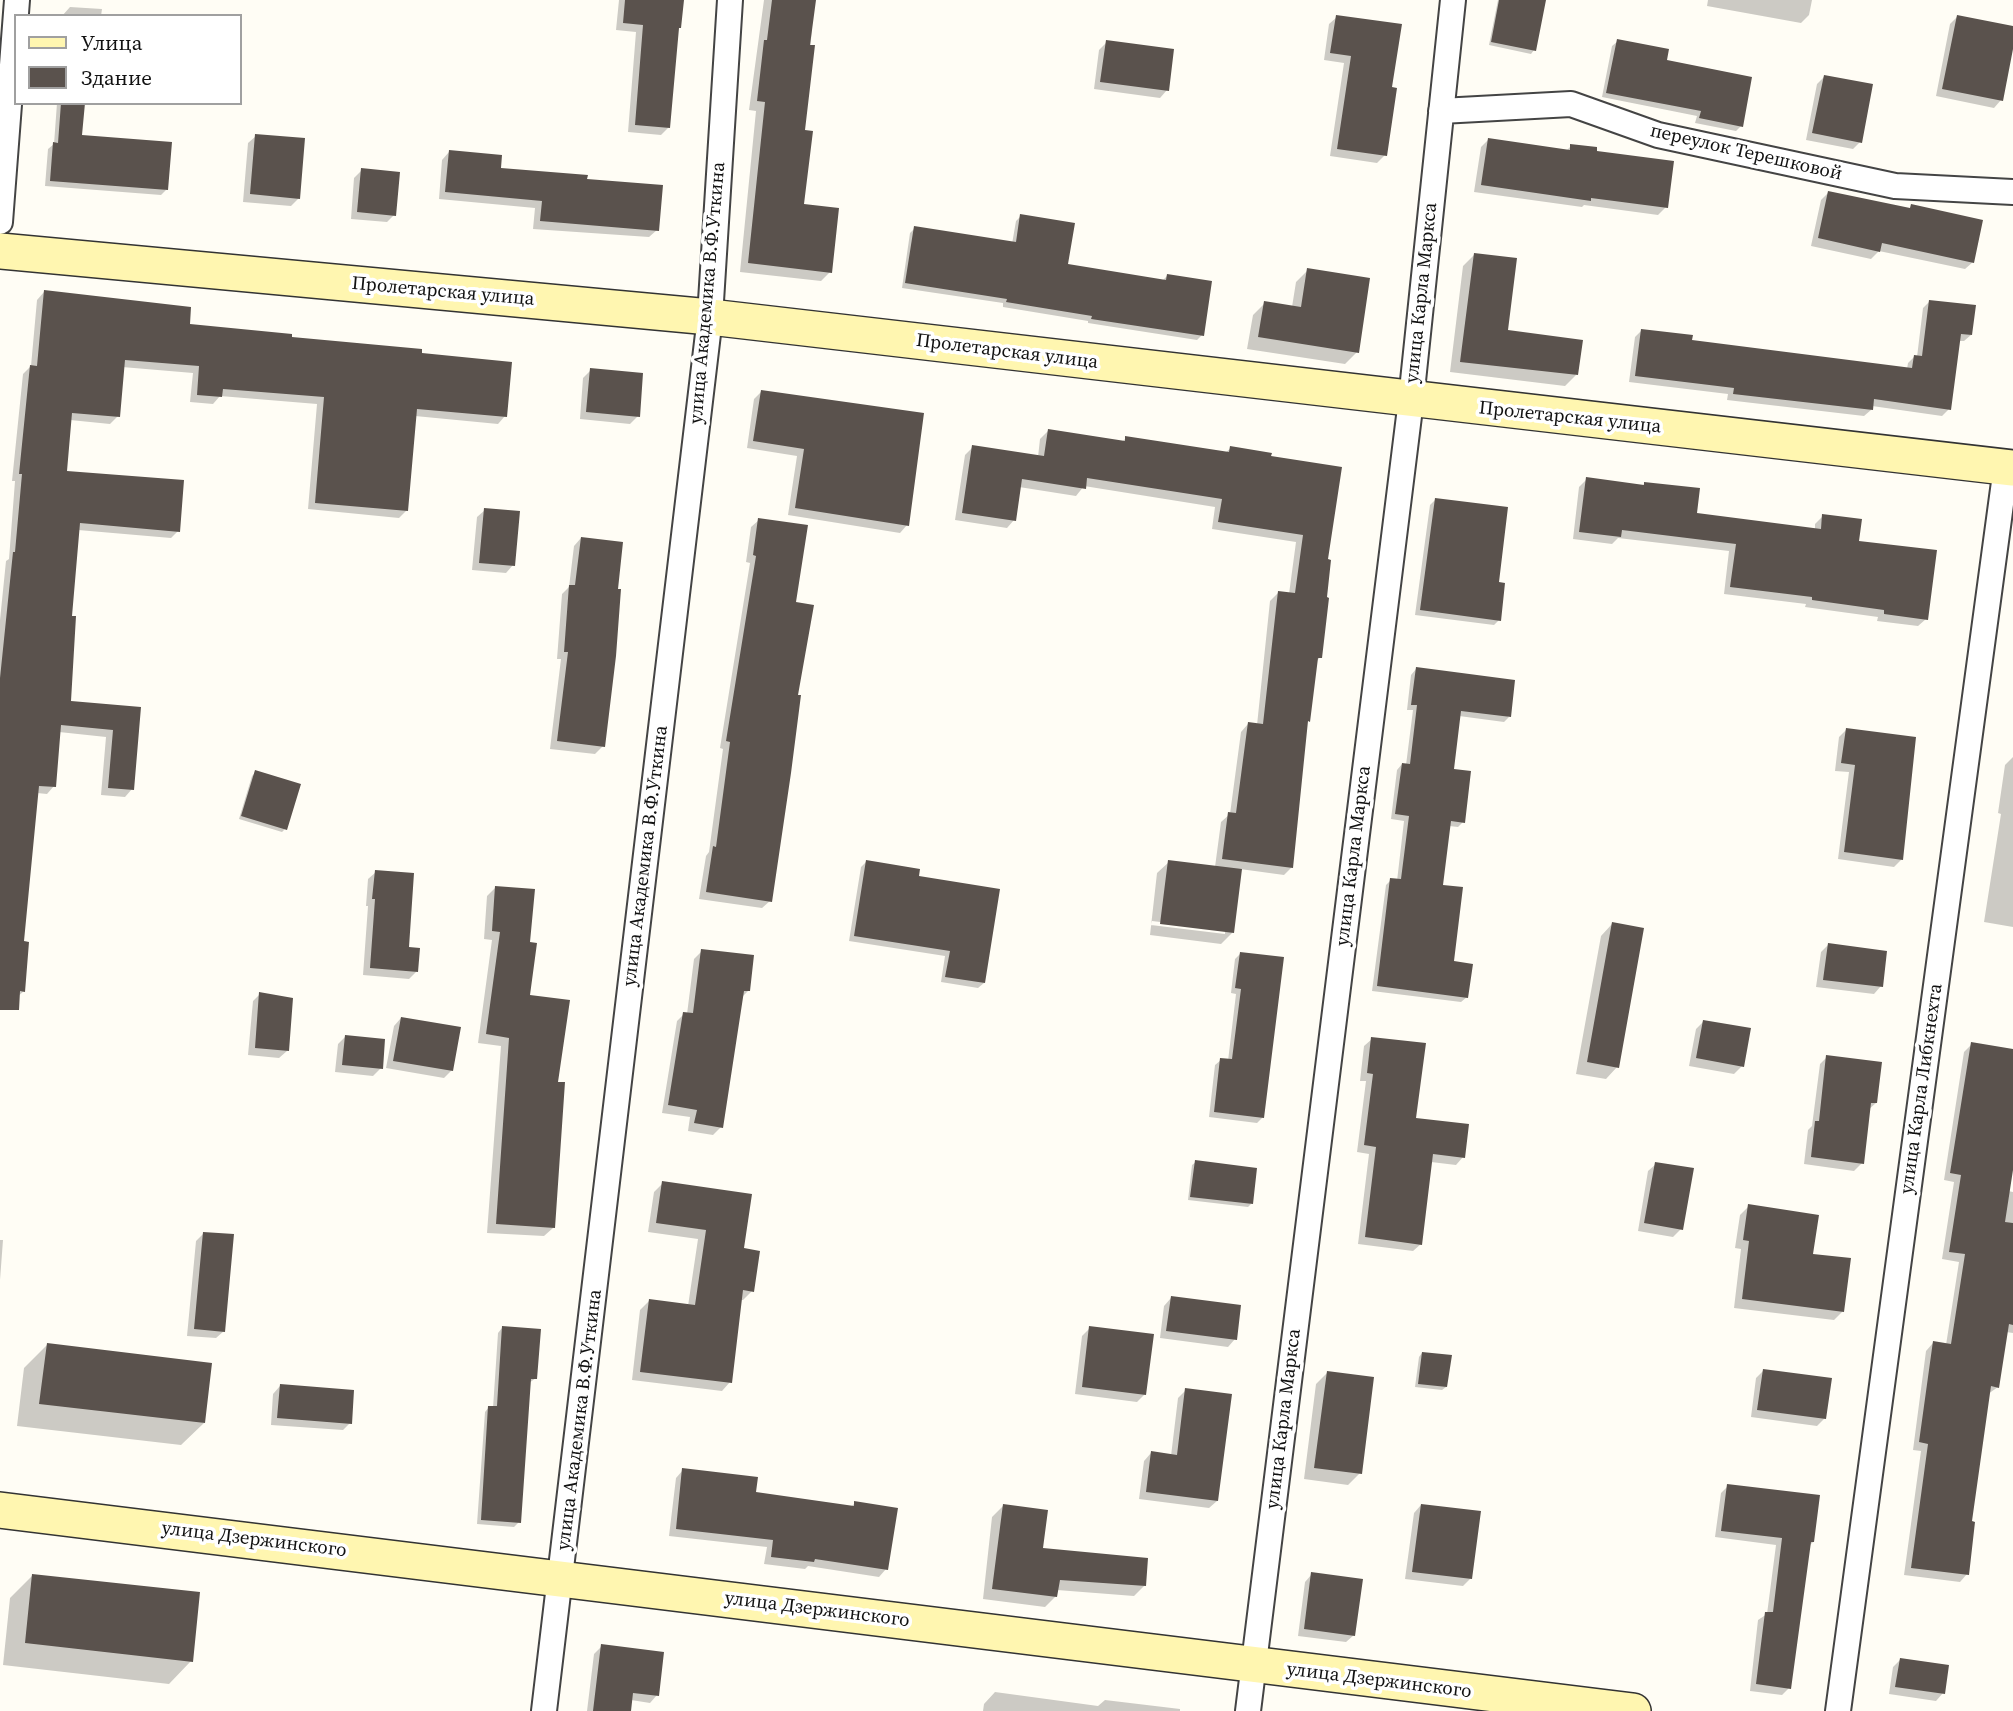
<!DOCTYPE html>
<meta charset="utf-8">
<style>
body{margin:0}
#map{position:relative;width:2013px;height:1711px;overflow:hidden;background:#fffdf5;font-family:"Source Serif 4",serif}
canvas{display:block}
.legend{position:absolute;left:14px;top:14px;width:228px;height:91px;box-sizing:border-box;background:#fff;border:2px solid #a0a0a0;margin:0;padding:9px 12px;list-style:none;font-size:21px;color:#111}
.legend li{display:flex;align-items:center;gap:14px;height:35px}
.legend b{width:35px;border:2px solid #a0a0a0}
</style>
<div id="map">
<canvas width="2013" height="1711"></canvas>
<ul class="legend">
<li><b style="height:9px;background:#fff6b0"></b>Улица</li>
<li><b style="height:19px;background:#5a524d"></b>Здание</li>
</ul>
</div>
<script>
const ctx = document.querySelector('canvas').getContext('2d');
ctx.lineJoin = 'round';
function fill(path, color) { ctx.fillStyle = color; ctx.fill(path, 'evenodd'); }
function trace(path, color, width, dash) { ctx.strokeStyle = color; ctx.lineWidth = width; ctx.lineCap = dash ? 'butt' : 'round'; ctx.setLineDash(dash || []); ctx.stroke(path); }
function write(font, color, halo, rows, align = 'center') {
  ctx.font = font + ' "Source Serif 4",serif'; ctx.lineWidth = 7; ctx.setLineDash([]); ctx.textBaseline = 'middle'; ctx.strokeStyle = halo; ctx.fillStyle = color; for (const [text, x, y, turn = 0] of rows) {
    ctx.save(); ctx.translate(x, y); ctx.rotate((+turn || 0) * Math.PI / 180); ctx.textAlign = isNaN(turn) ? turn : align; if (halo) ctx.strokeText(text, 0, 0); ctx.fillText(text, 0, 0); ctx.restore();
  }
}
fill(new Path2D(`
 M619,0H681L669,127L661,135L628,132L636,32L616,30Z
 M764,0H814L804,132L802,206L830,272L821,281L740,272L756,111L749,110Z
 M1498,0H1525L1534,50L1531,54L1489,45Z
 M1708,0H1812L1809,15L1801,23L1707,6Z
 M70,7L102,9L101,16H62Z
 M1958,16L2013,28V40L2001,100L1994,108L1936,96L1950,24Z
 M1337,17L1390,89L1385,155L1377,163L1330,156L1344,63L1324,60L1329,24Z
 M1618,41L1741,126L1736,131L1695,123L1697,116L1602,97L1612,46Z
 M1107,42L1167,90L1160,98L1094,89L1099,50Z
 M1824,77L1860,142L1853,149L1806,140L1817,84Z
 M57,103H83L80,136L166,190L161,195L45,186L48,149L54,144Z
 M256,136L299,198L291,206L243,202L248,143Z
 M1488,140L1566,151L1571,146L1595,152L1666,207L1658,215L1584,205L1582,207L1474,192L1481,147Z
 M449,152L499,170L586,180L657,230L649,237L533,229L535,208L439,199L442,160Z
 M362,170L394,215L387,222L351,219L354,178Z
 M1829,192L1908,210L1912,206L1973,262L1965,269L1879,251L1871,259L1811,246L1821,200Z
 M1021,216L1066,266L1162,281L1167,276L1202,335L1197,340L1088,323V321L1003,307V303L902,288L910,233L915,228L1012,244L1016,221Z
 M1474,255L1506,332L1576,375L1565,386L1450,372L1463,266Z
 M1308,270L1357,352L1345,364L1247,349L1253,315L1265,303L1292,307L1296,282Z
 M44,292L188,326L420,355L505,416L498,424L415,416L407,510L399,518L308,509L317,404L220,396L213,404L190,402L193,373L122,367L118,416L110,424L70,420L66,473L178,531L171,538L78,530L70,617L69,703L139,708L132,789L125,797L101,795L106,737L59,732L54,786L47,794L37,793L23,943L24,991L16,998L0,997V620L6,561L9,559L15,481H12L23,374L31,366L37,300Z
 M1930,301L1971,335L1964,341H1958L1949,409L1942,416L1872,406L1871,410L1864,416L1727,400L1728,394L1629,382L1635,337L1642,330L1690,342L1907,369L1908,363L1914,357H1917L1923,308Z
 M591,370L638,416L630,424L580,419L583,378Z
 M761,392L907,525L900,533L788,515L797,456L747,448L754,399Z
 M1048,431L1121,443L1126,438L1225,453L1231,448L1326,561L1320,657L1316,662L1306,723L1292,867L1284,875L1240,869L1233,932L1221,944L1150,935L1157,873L1169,862L1215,867L1221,822L1230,814L1241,732L1248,724L1257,725L1270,601L1278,593L1289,594L1296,542L1212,529L1215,507L1084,486L1076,496L1019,487L1014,520L1007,528L955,520L965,455L973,447L1038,457L1040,439ZM1152,921L1225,930V934L1151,925Z
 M1587,479L1642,486L1645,483L1695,515L1815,530V524L1823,516L1857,543L1926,619L1918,626L1877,621L1878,617L1805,607L1806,604L1724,594L1729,551L1618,538L1612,544L1573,539L1579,487Z
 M1436,499L1497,584L1499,620L1494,625L1415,615L1430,505Z
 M485,510L513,565L506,573L472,570L477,517Z
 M759,520L794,604L796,696L770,901L762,908L699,899L706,856L709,852L723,749L720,748L750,563L746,562L751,527Z
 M581,538L603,746L595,754L550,749L561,659H557L562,594L569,587L574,546Z
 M1416,669L1509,717L1504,722L1459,716L1453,771L1463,822L1458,827L1449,826L1441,886L1452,963L1467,997L1461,1002L1372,991L1386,885L1391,880L1397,881L1404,821L1391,819L1397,770L1402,764L1406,765L1413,710H1407L1411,675Z
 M1846,730L1902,859L1894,867L1838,859L1849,772L1835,771L1839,737Z
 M2013,757V927L1984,922L2001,814L1998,813L2005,765Z
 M256,772L285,829L282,832L239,819L252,776Z
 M866,862L917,877L984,983L978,988L941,982L945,956L849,941L861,867Z
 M376,872L416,972L409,979L363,975L368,906H366L368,879Z
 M496,887L528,944V996L556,1084L553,1228L544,1236L487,1233L501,1046L478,1043L492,940L484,939L487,896Z
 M1612,924L1617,1067L1606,1079L1576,1074L1601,936Z
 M1828,945L1881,986L1874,994L1816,987L1821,952Z
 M702,951L748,991L741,998L721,1127L713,1135L688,1131L690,1117L662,1113L677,1021L684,1014H687L694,959Z
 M1240,954L1263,1117L1257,1123L1209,1117L1215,1065L1221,1060L1228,1061L1236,994L1231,993L1235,959Z
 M260,994L287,1051L279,1058L248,1055L253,1001Z
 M401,1018L452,1070L444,1078L386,1068L394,1026Z
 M1703,1022L1742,1066L1734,1074L1689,1066L1696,1029Z
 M345,1037L381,1068L373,1076L335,1072L338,1044Z
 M1372,1039L1414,1119L1463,1157L1456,1165L1431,1162L1421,1244L1413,1251L1358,1244L1369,1154L1357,1152L1366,1081H1360L1364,1046Z
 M1972,1044L2013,1051V1159L2008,1191L2013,1192V1333L2006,1332L1998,1387L1988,1394L1970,1523L1967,1574L1960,1582L1904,1575L1921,1451L1913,1450L1926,1351L1933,1343L1946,1345L1959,1262L1942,1259L1954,1182L1944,1180L1964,1052Z
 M1827,1057L1876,1103L1868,1110L1862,1163L1854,1171L1804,1164L1808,1130L1812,1126L1820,1064Z
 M1196,1162L1251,1204L1248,1207L1188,1200L1192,1165Z
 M1656,1164L1681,1229L1673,1237L1638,1231L1648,1171Z
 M663,1183L742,1250L752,1291L743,1300H740L730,1382L722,1391L632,1380L640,1310L649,1301L688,1306L698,1239L648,1232L654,1192Z
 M1749,1206L1811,1255L1843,1311L1834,1320L1734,1308L1741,1249L1735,1248L1740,1215Z
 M203,1234L224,1331L216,1338L187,1336L196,1241Z
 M0,1240H3L0,1280Z
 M1171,1298L1235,1339L1228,1347L1160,1338L1164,1306Z
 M502,1328L536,1378L529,1383L519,1522L514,1527L477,1524L485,1412L489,1407L493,1408L498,1333Z
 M1090,1328L1145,1394L1137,1402L1075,1394L1082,1336Z
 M47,1345L204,1423L181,1445L17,1426L24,1368Z
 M1422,1353L1446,1387L1442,1390L1415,1387L1419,1357Z
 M1763,1371L1825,1418L1817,1426L1751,1417L1756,1378Z
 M1327,1373L1360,1473L1348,1485L1304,1479L1316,1384Z
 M280,1386L350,1423L343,1430L271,1425L273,1394Z
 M1186,1390L1217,1501L1209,1508L1139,1499L1144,1461L1151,1453L1171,1456L1178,1398Z
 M683,1470L754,1494L851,1507L855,1503L886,1569L879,1577L808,1566L805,1569L764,1564L767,1547L669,1536L676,1478Z
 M1728,1486L1813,1542L1809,1546L1789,1688L1782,1695L1750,1691L1758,1620L1767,1614L1776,1545L1715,1537L1721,1493Z
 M1421,1505L1471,1578L1463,1586L1405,1579L1414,1513Z
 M1003,1506L1041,1550L1145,1585L1134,1596L1057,1590L1056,1596L1045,1607L983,1599L992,1517Z
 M1312,1574L1354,1635L1346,1642L1298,1636L1305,1582Z
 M33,1575L191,1661L169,1684L3,1665L10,1598Z
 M602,1646L657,1695L650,1703L631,1700L629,1711H587L594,1654Z
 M1900,1660L1943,1693L1936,1701L1889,1694L1893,1667Z
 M995,1692L1098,1706L1105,1700L1180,1709V1711H983L984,1704Z`), '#0003');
fill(new Path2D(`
 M625,0H684L681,28H679L670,128L635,125L643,25L623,23Z
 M772,0H816L810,45H815L805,130L813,131L804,204L839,208L832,273L748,263L765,102L757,101L764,40H767Z
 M1499,0H1546L1536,51L1491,42Z
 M1336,15L1402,24L1392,87L1397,88L1387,156L1337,149L1351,56L1330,53Z
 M1957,15L2013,26V49L2003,101L1942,89Z
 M1617,39L1669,49L1667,60L1752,77L1743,127L1699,118L1701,111L1606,93Z
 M1106,40L1174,49L1169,91L1100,82Z
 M1824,75L1873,84L1862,143L1812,133Z
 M61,103H85L82,135L172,142L168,190L50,181L53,142L58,143Z
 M255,134L305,138L300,199L250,194Z
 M1488,138L1570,150V144L1597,147V151L1674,161L1668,208L1591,198V201L1481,185Z
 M449,150L502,155L501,168L588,175L587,179L663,185L659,231L540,221L542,201L445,192Z
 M361,168L400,172L396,216L357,212Z
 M1828,191L1910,208L1911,204L1983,220L1974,263L1882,243L1880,252L1818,238Z
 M1020,214L1075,223L1068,264L1166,280L1167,274L1212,281L1204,336L1091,319L1092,316L1006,302L1007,299L905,283L914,226L1016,242Z
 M1474,253L1517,258L1508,330L1583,340L1578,375L1460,362Z
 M1307,268L1370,278L1359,353L1258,337L1264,301L1301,307Z
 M44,290L191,307L190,324L292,334V337L422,349V353L512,362L507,417L417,409L408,511L315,503L324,397L223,389L222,397L197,395L199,366L125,360L120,417L72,413L67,471L184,480L180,532L80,523L72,616H76L71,701L141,707L134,790L108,788L113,730L61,725L56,787L39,786L24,941L29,942L25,992L20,991L19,1010H0V678L13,552H15L22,474H19L30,365L37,366Z
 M1929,300L1976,305L1972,335L1961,334L1951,410L1874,399L1873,410L1733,394L1734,388L1635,376L1641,329L1693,335L1692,340L1912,368L1914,355L1922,356Z
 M590,368L643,373L640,417L586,412Z
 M761,390L924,413L909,526L795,508L804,449L753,441Z
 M1048,429L1125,441V436L1229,452L1230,446L1272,453L1271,456L1342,467L1328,559L1331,560L1327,597L1329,598L1322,658H1318L1310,722L1308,721L1293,868L1222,859L1228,812L1236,813L1248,722L1263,724L1278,591L1295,593L1303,535L1218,522L1222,499L1087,478L1086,489L1022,479L1016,521L962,513L972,445L1044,456Z
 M1586,477L1644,485V482L1700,488L1697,513L1821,529L1822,514L1862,519L1859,541L1937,550L1928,620L1884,614V610L1812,600V597L1730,587L1736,544L1622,530L1621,537L1579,532Z
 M1435,498L1508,507L1499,582L1505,583L1501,621L1420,610Z
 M484,508L520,511L515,566L479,563Z
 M758,518L808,525L796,602L814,605L798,695H801L791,773L772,902L706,892L713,846L716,847L730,742L726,741L756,556L753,555Z
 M581,537L623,542L618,589H621L616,656L605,747L557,741L568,652H564L569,585H575Z
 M1416,667L1515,680L1511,717L1461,711L1454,769L1471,771L1465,823L1451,821L1443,885L1463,887L1454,961L1473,964L1468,998L1377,986L1390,878L1401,879L1409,816L1395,814L1402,763L1410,764L1417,705H1411Z
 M1846,728L1916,737L1903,860L1844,852L1855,765L1841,763Z
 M255,770L301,784L287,830L241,816Z
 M866,860L920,869L919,876L1000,889L985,983L945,977L950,951L854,936Z
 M1168,860L1242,869L1234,933L1160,924Z
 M375,870L414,873L409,947L420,948L418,972L370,968L375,899H372Z
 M495,886L535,889L530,942L537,943L530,995L570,1000L558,1082H565L555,1228L496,1224L509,1038L486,1034L500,932L492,931Z
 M1612,922L1644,928L1619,1068L1587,1062Z
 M1828,943L1887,951L1883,987L1823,980Z
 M701,949L754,955L750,991H744L723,1128L694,1123L697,1110L668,1105L683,1012L693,1013Z
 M1240,952L1284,957L1264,1118L1214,1112L1220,1058L1232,1059L1241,989L1235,988Z
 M259,992L293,998L289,1051L255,1048Z
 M401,1017L461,1027L453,1071L393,1061Z
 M1703,1020L1751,1028L1744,1067L1696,1058Z
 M345,1035L385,1039L383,1069L342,1065Z
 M1371,1037L1426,1043L1416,1118L1469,1124L1465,1158L1433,1154L1422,1245L1365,1237L1376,1147L1364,1145L1373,1074L1367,1073Z
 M1971,1042L2013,1049V1170L2005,1222L2013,1223V1325L2009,1324L1999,1388L1991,1386L1972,1521L1975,1522L1969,1575L1911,1568L1928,1444L1919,1442L1933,1341L1951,1344L1965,1254L1949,1252L1961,1175L1950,1173Z
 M1826,1055L1882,1062L1877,1103H1871L1864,1164L1811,1157L1815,1121H1819Z
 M1195,1160L1257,1168L1253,1204L1190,1197Z
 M1655,1162L1694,1168L1683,1230L1644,1223Z
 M662,1181L752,1194L744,1248L760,1251L754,1292L743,1290L732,1383L640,1372L649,1299L695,1305L706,1230L656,1223Z
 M1748,1204L1819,1215L1813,1254L1851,1258L1844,1312L1742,1299L1749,1241L1743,1240Z
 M203,1232L234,1234L225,1332L194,1329Z
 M1171,1296L1241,1305L1237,1340L1166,1331Z
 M502,1326L541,1329L537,1379H531L521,1523L481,1520L488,1406H497Z
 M1089,1326L1154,1334L1146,1395L1082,1387Z
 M47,1343L212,1363L205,1423L39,1404Z
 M1422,1352L1452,1355L1447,1387L1418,1384Z
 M1763,1369L1832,1378L1826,1419L1757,1410Z
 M1327,1371L1374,1377L1362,1474L1314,1468Z
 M280,1384L354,1390L352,1424L277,1418Z
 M1185,1388L1232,1394L1218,1501L1146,1492L1151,1451L1177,1455Z
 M682,1468L758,1477L756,1492L854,1506V1501L898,1508L888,1570L815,1559L814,1562L771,1557L773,1540L676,1529Z
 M1727,1484L1820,1495L1814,1542H1811L1791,1689L1756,1684L1765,1612H1773L1782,1538L1721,1531Z
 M1003,1504L1048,1510L1043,1548L1148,1558L1146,1586L1060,1580L1057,1597L992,1589Z
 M1421,1504L1481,1511L1472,1579L1412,1572Z
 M1311,1572L1363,1579L1355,1636L1304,1629Z
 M32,1574L200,1592L193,1662L25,1643Z
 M601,1644L664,1652L659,1696L633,1693L631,1711H593Z
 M1900,1658L1949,1665L1945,1694L1895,1687Z`), '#5a524d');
const minor = new Path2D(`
 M1441,111L1571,104L1658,135L1895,186L2013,192
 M0,222L17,0
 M544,1711L710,317L730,0
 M1248,1711L1411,400L1453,0
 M1838,1711L2006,467`);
const secondary = new Path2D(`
 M0,251L710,317L2013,468
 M0,1510C545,1575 1089,1646 1633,1711`);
trace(minor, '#444', 28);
trace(secondary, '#333', 38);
trace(minor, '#fff', 24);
trace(secondary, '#fff6b0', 35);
write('19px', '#111', '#fff', [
 ["переулок Терешковой",1746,153,13],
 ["Пролетарская улица",443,292,5],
 ["улица Академика В.Ф.Уткина",708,293,-85],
 ["улица Карла Маркса",1422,293,-84],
 ["Пролетарская улица",1007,352,7],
 ["Пролетарская улица",1570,418,6],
 ["улица Академика В.Ф.Уткина",646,856,-83],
 ["улица Карла Маркса",1354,856,-83],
 ["улица Карла Либкнехта",1922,1089,-82],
 ["улица Карла Маркса",1284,1419,-83],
 ["улица Академика В.Ф.Уткина",580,1420,-83],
 ["улица Дзержинского",254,1540,7],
 ["улица Дзержинского",817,1610,7],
 ["улица Дзержинского",1379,1681,7]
]);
</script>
